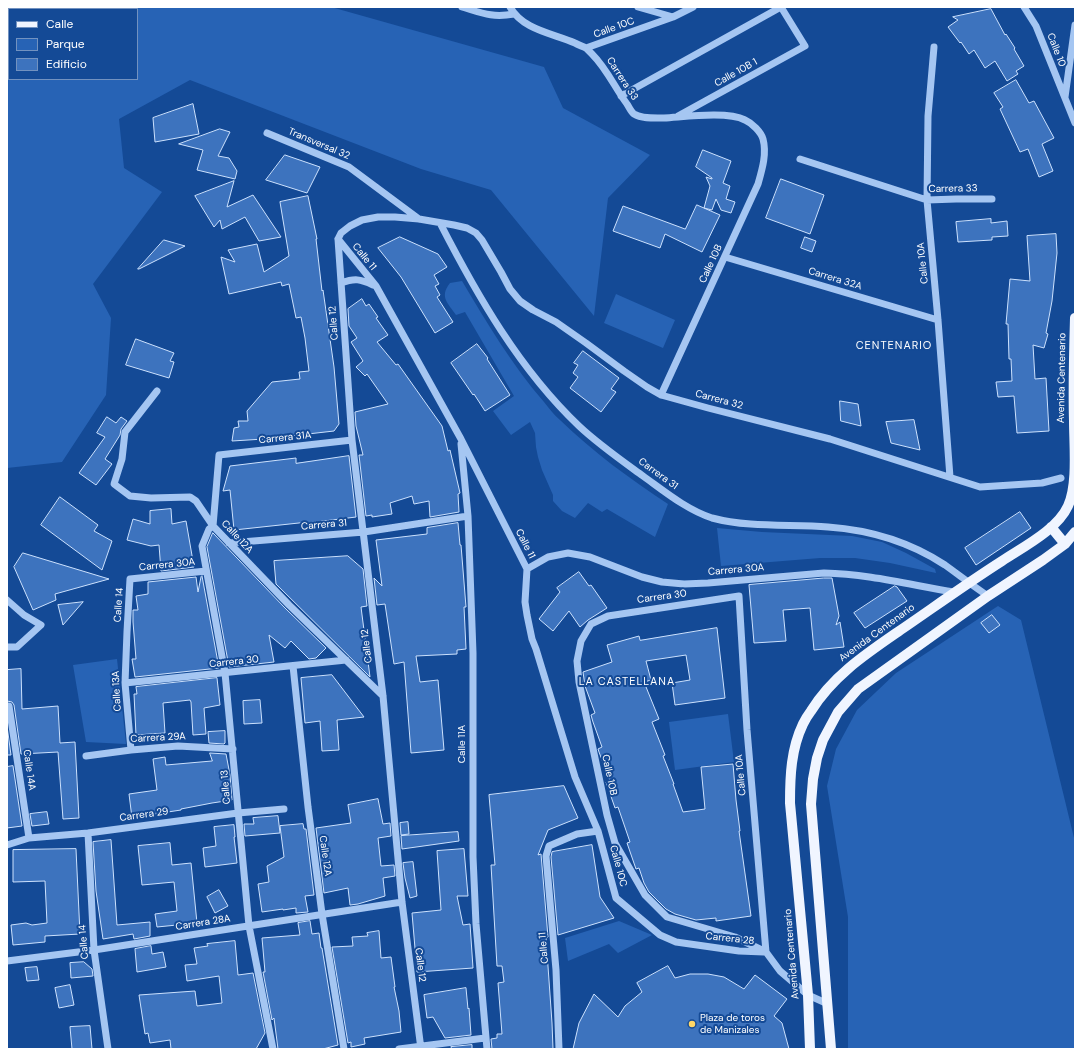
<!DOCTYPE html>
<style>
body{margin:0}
#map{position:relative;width:1082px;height:1056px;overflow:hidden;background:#144a96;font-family:"DM Sans",sans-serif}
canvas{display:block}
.frame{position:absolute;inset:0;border:8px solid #fff;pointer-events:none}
.legend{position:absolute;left:8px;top:8px;width:130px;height:72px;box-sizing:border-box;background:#144a96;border:1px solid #7292c0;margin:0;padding:5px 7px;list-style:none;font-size:12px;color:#fff}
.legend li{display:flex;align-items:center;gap:8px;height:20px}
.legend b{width:20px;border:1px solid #7292c0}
</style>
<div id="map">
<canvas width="1082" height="1056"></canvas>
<div class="frame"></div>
<ul class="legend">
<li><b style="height:5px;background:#f0f5ff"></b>Calle</li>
<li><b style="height:11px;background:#2763b5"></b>Parque</li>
<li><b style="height:11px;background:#3d73be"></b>Edificio</li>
</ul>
</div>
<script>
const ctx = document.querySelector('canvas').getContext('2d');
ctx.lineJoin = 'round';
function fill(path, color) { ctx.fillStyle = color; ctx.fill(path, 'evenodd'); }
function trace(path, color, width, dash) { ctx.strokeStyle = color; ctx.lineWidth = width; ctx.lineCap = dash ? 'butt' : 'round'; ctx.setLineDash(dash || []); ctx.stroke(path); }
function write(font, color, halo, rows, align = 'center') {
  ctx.font = font + ' "DM Sans",sans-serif'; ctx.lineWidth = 4; ctx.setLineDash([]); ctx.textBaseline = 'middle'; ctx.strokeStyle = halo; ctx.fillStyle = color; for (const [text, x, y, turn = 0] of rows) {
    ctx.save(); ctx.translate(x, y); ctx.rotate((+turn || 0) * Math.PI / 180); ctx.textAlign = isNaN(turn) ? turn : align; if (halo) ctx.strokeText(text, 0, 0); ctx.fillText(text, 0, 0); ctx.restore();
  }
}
fill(new Path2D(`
 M7,7H331L544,67L563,108L650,155L608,198L594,316L491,190L421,169L190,80L119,119L124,168L162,192L93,284L111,318L106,395L62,462L7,468ZM9,9H137V79H9Z
 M462,281C487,323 512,365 544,402C549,408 554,415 560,420C593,452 630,479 668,504L655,537L607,509L602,512L588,503L575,518L562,511L553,501V495L542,470L538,457L536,447L535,433L530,422L511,435L493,411L514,396L465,312L456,315C448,303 439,297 450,283Z
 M616,294L675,320L663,348L604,323Z
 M717,528L762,532L852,536L882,542L906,553L935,569L936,573L890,563L855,558H820L721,566Z
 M998,606L1021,620L1075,842V1049H848V917L827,786L836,749L857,710L896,673Z
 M117,659L126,744L86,742L73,665Z
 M728,714L734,762L675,770L669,722Z
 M619,921L652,935L618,953L609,944L568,961L565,938Z`), '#2763b5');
const building = new Path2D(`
 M991,9L1005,35L1006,34L1015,48L1014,49L1024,66L1016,71L1018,74L1007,81L995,61L985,68L974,50L969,54L961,42L960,43L948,27L958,20L953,17Z
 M1016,80L1029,103L1034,101L1054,138L1042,144L1053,171L1039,177L1028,149L1020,152L1000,109L1003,107L994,93Z
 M193,104L199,134L155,142L153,118Z
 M220,129L230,132L218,156L229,158L237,171L235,179L197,170L203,150L179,144Z
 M703,150L731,161L723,183L730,186L726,199L735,202L731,213L721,210L716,199L712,210L704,208L710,186L706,177L712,179V178L696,167Z
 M285,155L320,167L307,193L266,180Z
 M781,179L824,195L810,234L766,218Z
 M234,181L227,207L253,195L281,237L259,241L245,217L222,229L220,220L214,227L195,196Z
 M308,196L317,239H316L322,291L323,290L334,367L339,424L334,431L264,439L232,441L234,428L239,427L238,421H248L247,411L272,382L300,379L299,372L309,371L305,338L301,317L296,318L289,284L282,286L281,282L229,294L221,257L235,262L228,250L257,244L264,272L289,256L280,202Z
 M697,205L720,215L702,252L665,234L660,248L613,231L623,206L685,229Z
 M991,219V223L1007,221L1008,236L992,237V240L958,242L956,222Z
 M1056,234L1057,253L1052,301L1046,333L1048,334L1044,348L1033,345L1035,379L1046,378L1049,431L1017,433L1014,396L998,397L996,382L1012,381L1011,359H1009L1008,324H1006L1010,279L1030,281L1027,236Z
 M400,237L438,254L447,267L434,275L439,284L435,286L440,295L437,297L453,322L435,333L401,277L378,248Z
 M805,237L816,241L812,252L801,248Z
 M164,240L185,246L139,269H138Z
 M362,299L366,306L369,304L378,317L376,318L388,335L377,342L396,365L398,364L442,426L448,451L450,450L460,493L458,494L459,512L430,517L429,501L414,504L412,496L390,503L392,514L372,517V515L366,516L359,455H363L356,426L355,412L388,404L367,374L365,376L356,367L363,361L351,342L357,338L349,326L348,309Z
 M136,339L174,353L170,361L174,362L169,378L126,365Z
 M477,344L488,358L487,359L510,395L485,411L474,394L473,395L451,363Z
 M583,351L619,378L611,389L616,392L601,412L570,388L578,377L573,373L578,365L574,363Z
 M840,401L858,404L861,426L841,421Z
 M107,417L116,423L121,417L127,421L121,429L120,435L105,459L112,464L96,485L79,473L105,437L97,433Z
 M914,420L920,450L891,443L886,422Z
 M349,456L356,517L308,523V522L234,530L230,490L223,491L230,466L296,458V463Z
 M60,497L98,525L94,531L112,541L102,570L41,525Z
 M171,509L172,524L186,521L194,567L161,571L159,545L151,546L127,540L133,519L150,524V511Z
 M1020,512L1031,528L976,565L965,548Z
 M458,523L460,545H461L466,607H464L466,649L457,650V654L416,656L420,682L438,680L444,750L411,753L404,662L394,664L385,604L377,605L374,578L382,586L376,540L427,534V528Z
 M213,533L285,608L326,648L316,658L309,659L291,641L285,648L269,635L274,662L229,667L207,547Z
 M23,553L109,579L55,594L56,600L33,610L14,567Z
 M348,556L363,569L367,606L361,607L370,677L276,584L274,561Z
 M579,572L589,586L591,585L607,608L588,620L580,627L569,611L553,631L539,619L560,592L557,588Z
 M202,576L219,668L135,677L132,659H136L133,622V610H138L136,596L148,594V582L196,577L198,592L201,577Z
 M824,578H832L839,616L836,625L840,622L844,647L814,650L810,608L783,610L786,641L754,643L749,585Z
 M895,586L897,587L907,601L865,628L854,613Z
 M83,602L63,625L58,605Z
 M992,615L1000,625L989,633L981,623Z
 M717,628L725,698L675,705L672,683L690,680L686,655L646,661L651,680L644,682L659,719L652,722L665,755L663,756L674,784H673L683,812L705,809L701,767L733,764L736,800L740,831H739L751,916L716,921V918L696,920L675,914L666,909L649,892L644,883L639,868L636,869L627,843L630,842L618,807L615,808L606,782L610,781L599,752L598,749L602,747L593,722L591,715L595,713L585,686L583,672L612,662L607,645L639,636L640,640Z
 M21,669L22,709L58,706L60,743L75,742L79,818L63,819L58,752L21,754L14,705L12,702L7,701V670Z
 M332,675L364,717L337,720L339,750L322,751L320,721L305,723L301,678Z
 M217,678L220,705L204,708L206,734L193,735L191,702L190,700L163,703L165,733L136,735L134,694H137L136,687Z
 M260,700L262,723L244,724L243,701Z
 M7,726L11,755H7Z
 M225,731V743L224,744L209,743L208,732Z
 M210,753L226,754L230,775L232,800L212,803L181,809V810L148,815V816L132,818L129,794L157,790L153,759L165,757L166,765L212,761Z
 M13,766L22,826L7,828V767Z
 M564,786L578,818L548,830L538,855L541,854L548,937L546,938L552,1023L553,1049H492L491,1039L497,1038V1034H502L498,983L504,982L502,966H497L491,865H495L489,795Z
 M378,799L383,824L390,823L391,836L378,838L381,866L394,865L395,876L383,878L385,896L358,904L350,905L348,888L324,893L316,828L351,823L348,805Z
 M47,812L49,824L32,826L30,814Z
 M278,816L280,833L245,836L244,824H254L253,818Z
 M408,822L409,834L401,835L400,823Z
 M303,824L304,829H306L314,895L305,896L308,912L296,913V908L283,910V909L262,912L258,884L269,882L267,866L284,857L280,826Z
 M234,825L235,837H234L237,863L205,867L203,848L216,846L214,827Z
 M458,832L459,841L402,849L401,836Z
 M111,840L117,925L150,922V936L134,939L133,934L103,939L96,891L93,842Z
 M170,843L172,865L191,863L197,923L157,927L155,914L177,911L174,882L142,885L138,846Z
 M592,845L600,897L614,918L558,935L551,857L552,852Z
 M76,849L80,934L45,936V942L13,945L11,925L26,923L32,925L47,923L45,881L13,882V850Z
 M464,849L468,896H457L463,925L470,924L473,968L417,972L412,913L441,910L437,851Z
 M413,862L417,896L410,898L405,878L403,863Z
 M219,890L228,906L215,913L207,897Z
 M310,921L312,934L319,933L321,948H322L338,1045L323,1049H278L274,1018L272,1020L263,972H265L262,938L300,935L298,923Z
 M379,931L381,958L391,957L395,987H394L399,1011L401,1032L364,1038L365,1044L351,1047V1042L348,1043L332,947L353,946L352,937L368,936L367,933Z
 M235,941L238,975L253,973L265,1033L256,1049H171L170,1040L150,1043L148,1033L145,1034L139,995L195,991L197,1006L222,1003L219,976L187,981L185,965L197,964L194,948L208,946L207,944Z
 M151,946L152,954L163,952L166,967L137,972L135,949Z
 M84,962L92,969L93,976L71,978L70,963Z
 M668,966L675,978L690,974H708L724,977L744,989L755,975L787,999L774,1016L782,1023L789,1049H573L579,1023L594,994L618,1017L625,1006L642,992L637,983Z
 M37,967L39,980L27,981L25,968Z
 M70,985L74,1005L59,1008L55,988Z
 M466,988L468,1009L469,1008L471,1035L445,1038L433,1017L427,1018L424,995Z
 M90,1026L92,1049H72L70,1027Z
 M472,1045V1049H452L451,1047Z`);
fill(building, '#3d73be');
trace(building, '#cce1fd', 1);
trace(new Path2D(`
 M462,7C482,13 492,18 514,14
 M510,7C523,30 552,33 575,43C578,45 582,46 586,48C588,50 590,52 592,54C607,69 615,88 627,104C629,107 631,112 634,114C642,119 655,118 664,118C684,117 727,111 745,120C752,123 761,132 763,139C767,154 762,170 758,184L661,395
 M638,7L673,17
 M1024,7L1036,26L1075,123
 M934,47L928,116L927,200L938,320L950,477
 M586,48L673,17L693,7
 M621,96L781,7L805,46L678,116
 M1065,97L1075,25
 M267,133L349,167L419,219
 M800,159L927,200L956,199H992
 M440,223C477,295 519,369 579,426C598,444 621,460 643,476C664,491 687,510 712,518C750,528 790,524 828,527C870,530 910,542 945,565C959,575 973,586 988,596
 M338,239L376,286L461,439L527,569L525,602L527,615L532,639L536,649L575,777L598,831L616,898L660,935L676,942L739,951L764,952
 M725,257L938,320
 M341,283C355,278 360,279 373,285
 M157,391L125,432L122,459L114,484L130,496L151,498L190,497L196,501L213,526L289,605L383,696
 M461,444L468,516L473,653V857L476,924L487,1049
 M213,526L209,529L202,546L225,673L249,926L273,1049
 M213,526L219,455L352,440
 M229,543L364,532L468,516
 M527,569L548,557L568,553L590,557L642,577L662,582L684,584L708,583L824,573C868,574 911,585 954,592
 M7,600L24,615L41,625L17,647H7
 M293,666L308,807L322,914L344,1049
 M125,683L346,660
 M7,706H9L29,838
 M131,750L125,683L127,632L130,579L206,571
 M86,756L131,750L178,746L233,749
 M88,833L94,950L108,1049
 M7,845L29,838L88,833L238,813L284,809
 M766,952L747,730L739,596L608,616L591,624L581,641L577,661L579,682L607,815L615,843L645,895L667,917L735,937L766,952L780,971L808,995L828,1004
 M7,961L94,950L402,902
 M399,1049L485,1038
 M421,1049L402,902L383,696L352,440L338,239L341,233L350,226L362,220L378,217H395L419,219L454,225L467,228L476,233L482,240L501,272L510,289L520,301L533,310L556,322L586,343L624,371L647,387L661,395L708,408L830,439L980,487L1042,483L1061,478
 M559,1049L556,970L546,856L549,846L577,834L598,831`), '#a5c6f2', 7);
trace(new Path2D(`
 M1051,527L1065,544
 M810,1049L808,995L790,803C790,776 791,749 803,724C805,720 808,715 811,711C834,674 869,652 905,627C937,605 969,582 1002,561C1023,547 1057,530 1068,506C1078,485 1074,445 1074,421C1073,387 1074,352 1075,318
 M831,1049L811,804L813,779L817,758L823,740L838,712L858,689L988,596L1043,560L1065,544L1075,532`), '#f0f5ff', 10);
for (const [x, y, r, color] of [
 [692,1024,4,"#ffd666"]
]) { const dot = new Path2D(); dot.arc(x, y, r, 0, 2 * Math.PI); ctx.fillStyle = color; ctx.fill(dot); trace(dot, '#144a96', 1.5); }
write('10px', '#fff', '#144a96', [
 ["Calle 10C",614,28,-20],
 ["Calle 10",1056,50,69],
 ["Calle 10B 1",736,73,-29],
 ["Carrera 33",622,79,57],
 ["Transversal 32",319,144,23],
 ["Carrera 33",953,189,-1],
 ["Calle 11",364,257,51],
 ["Calle 10A",923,263,-96],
 ["Calle 10B",711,264,-65],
 ["Carrera 32A",835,279,17],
 ["Calle 12",334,323,-94],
 ["Avenida Centenario",1062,378,-89],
 ["Carrera 32",719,400,15],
 ["Carrera 31A",285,438,-6],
 ["Carrera 31",658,474,36],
 ["Carrera 31",324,525,-5],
 ["Calle 12A",237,537,47],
 ["Calle 11",525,544,63],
 ["Carrera 30A",167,565,-6],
 ["Carrera 30A",736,570,-5],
 ["Carrera 30",662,597,-8],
 ["Calle 14",119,605,-86],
 ["Avenida Centenario",877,633,-36],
 ["Calle 12",367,646,-97],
 ["Carrera 30",234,662,-6],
 ["Calle 13A",117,691,-93],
 ["Carrera 29A",158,738,-3],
 ["Calle 11A",462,744,-90],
 ["Calle 14A",29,770,82],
 ["Calle 10B",609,775,78],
 ["Calle 10A",741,775,-95],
 ["Calle 13",226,787,-95],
 ["Carrera 29",144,815,-8],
 ["Calle 12A",325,856,82],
 ["Calle 10C",618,866,75],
 ["Carrera 28A",203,923,-9],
 ["Carrera 28",730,939,6],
 ["Calle 14",84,942,-95],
 ["Calle 11",544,948,-95],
 ["Avenida Centenario",792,954,-95],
 ["Calle 12",420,965,83]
]);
write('10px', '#fff', '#144a96', [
 ["Plaza de toros",700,1018],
 ["de Manizales",700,1030]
], 'left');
ctx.letterSpacing = '1px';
write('11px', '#fff', '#144a96', [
 ["CENTENARIO",894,346],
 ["LA CASTELLANA",627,682]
]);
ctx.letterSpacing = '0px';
</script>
